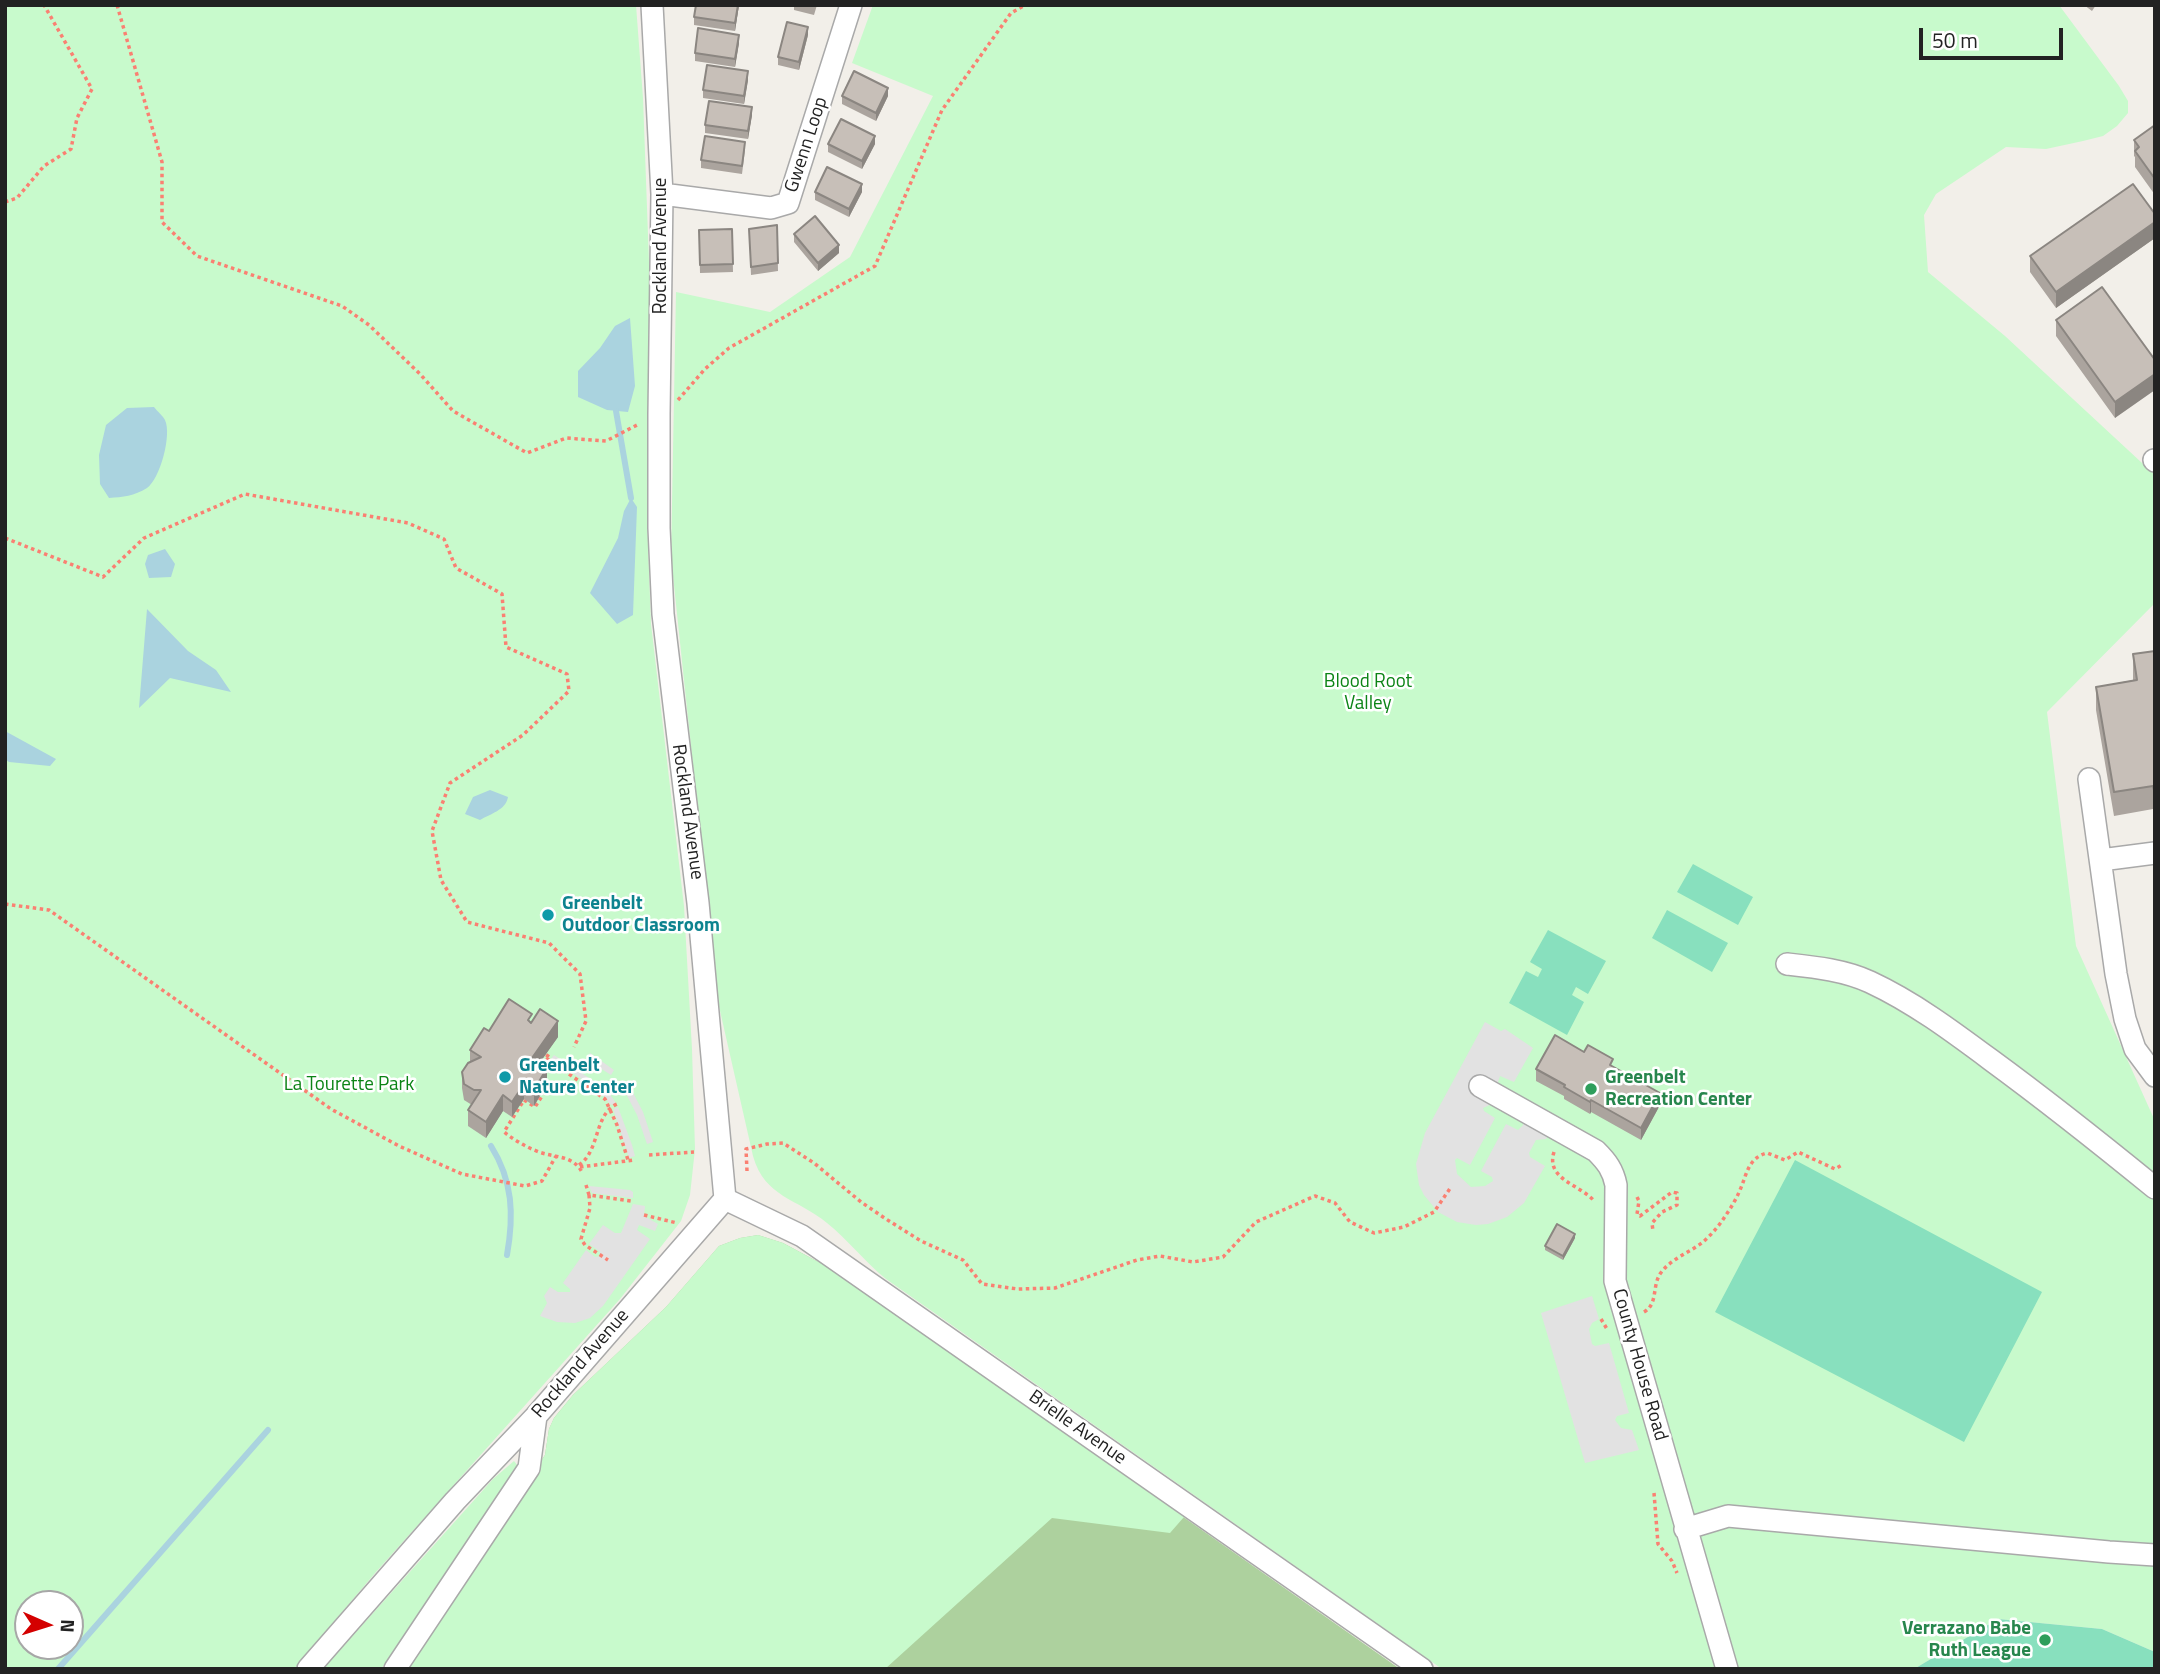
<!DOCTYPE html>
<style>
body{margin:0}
#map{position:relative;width:2160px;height:1674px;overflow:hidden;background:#f2efe9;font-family:"Titillium Web",sans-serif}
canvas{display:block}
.frame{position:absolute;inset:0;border:7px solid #222;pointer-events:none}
.north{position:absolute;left:14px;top:1590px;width:70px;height:70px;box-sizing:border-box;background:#fff;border:2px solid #a7a7a7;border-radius:50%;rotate:93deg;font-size:19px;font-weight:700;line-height:28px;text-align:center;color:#222}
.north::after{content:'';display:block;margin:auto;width:24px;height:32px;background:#d40000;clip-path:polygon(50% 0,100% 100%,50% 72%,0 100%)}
.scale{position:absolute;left:1919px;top:28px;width:144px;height:32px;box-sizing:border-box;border:4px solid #222;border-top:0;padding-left:9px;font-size:21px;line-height:24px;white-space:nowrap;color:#222;-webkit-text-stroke:5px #fff;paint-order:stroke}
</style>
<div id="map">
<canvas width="2160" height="1674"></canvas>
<div class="frame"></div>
<div class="north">N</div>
<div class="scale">50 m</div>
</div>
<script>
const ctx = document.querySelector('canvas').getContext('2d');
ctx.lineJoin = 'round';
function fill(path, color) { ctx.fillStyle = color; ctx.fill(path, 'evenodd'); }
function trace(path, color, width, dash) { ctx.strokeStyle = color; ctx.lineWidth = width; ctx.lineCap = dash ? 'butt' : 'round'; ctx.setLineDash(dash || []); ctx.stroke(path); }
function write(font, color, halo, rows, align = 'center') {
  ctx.font = font + ' "Titillium Web",sans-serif'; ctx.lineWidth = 5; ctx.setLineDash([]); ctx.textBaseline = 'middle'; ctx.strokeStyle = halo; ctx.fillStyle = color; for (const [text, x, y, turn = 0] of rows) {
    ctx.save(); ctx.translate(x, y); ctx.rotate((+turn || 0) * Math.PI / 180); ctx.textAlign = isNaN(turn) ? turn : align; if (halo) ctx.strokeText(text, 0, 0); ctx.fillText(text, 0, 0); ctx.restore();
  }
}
fill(new Path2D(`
 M758,1235L783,1243L824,1265L1400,1669H404L545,1455L549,1429L554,1418L573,1395L666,1307L719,1246L740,1238Z`), '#add19e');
fill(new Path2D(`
 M5,5H636L643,98L651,317L647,518L651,624L684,906L692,1049L695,1149L690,1195L681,1221L620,1299L376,1572L294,1669H5ZM28,1604H70V1646H28Z
 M873,5H2059L2119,86L2128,101V113L2117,126L2103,136L2083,141L2046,149L2006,147L1936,194L1924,215L1928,272L2005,336L2155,475V603L2047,712L2076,946L2155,1121V1652L2102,1629L1998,1619L1914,1669H1442L886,1279C865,1262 848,1240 827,1223C797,1198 765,1198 753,1156L718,1002L671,557L676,292L770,312L850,257L933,96L852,63Z
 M758,1235L783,1243L824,1265L1184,1517L1170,1533L1052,1518L885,1669H404L545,1455L549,1429L554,1418L573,1395L666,1307L719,1246L740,1238Z
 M514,1461L518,1466L477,1537L381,1669H323L493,1479Z`), '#c8facc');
fill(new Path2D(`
 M1693,864L1753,897L1738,925L1677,892Z
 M1667,910L1728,943L1712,972L1652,938Z
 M1548,930L1606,961L1588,994L1576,987L1572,995L1584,1002L1567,1035L1509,1003L1526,971L1538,977L1542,969L1530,962Z
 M1795,1160L2042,1292L1964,1442L1715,1312Z
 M1998,1619L2102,1629L2155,1652V1669H1914Z`), '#88e0be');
fill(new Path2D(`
 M1485,1022L1501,1031L1505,1029L1533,1048L1514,1082L1500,1076L1498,1082L1500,1087L1557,1119L1546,1139L1536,1140L1529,1153L1530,1157L1545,1166L1524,1203L1507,1217L1488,1224L1476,1225L1457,1222L1438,1212L1424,1195L1419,1185L1416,1164L1425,1133ZM1494,1103L1524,1122L1523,1125L1518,1130L1506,1124L1481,1171L1492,1177L1493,1181L1485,1186L1471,1187L1457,1174L1455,1160L1457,1158L1470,1165L1495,1118L1484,1111L1483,1108Z
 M590,1053L614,1070L611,1075L586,1059Z
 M554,1055L606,1089L616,1103L611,1105L597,1089L551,1059Z
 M628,1083L643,1112L653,1142L647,1144L637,1115L622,1086Z
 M618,1107L632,1145L635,1156L629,1158L613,1109Z
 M589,1186L630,1190L633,1192V1198L592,1193Z
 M633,1204L645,1206L644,1216L658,1224L655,1231L639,1225L637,1230L650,1239L603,1306L590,1318L575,1323L557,1322L540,1316L547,1303L544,1296L550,1287L558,1292H570V1289L563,1283L586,1250L595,1257L601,1256L599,1251L589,1244L603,1225L615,1233H621Z
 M1592,1296L1599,1319L1592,1323L1589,1329L1592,1344L1595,1346L1609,1343L1629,1413L1617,1416L1615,1420L1621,1428L1632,1430L1639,1450L1585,1463L1541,1313Z`), '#e2e2e2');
fill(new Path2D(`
 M630,318L635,386L628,412L607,410L578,397V371L600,348L615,326Z
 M154,407C157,411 163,416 165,420C172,435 160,479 147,488C134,496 123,497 109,498L100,484L99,455L106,425L127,408Z
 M631,498L637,507L633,615L617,624L590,593L618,538L624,511Z
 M165,549L175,564L171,577L149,578L145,564L148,555Z
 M147,609L188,651L216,670L231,692L170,678L139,708Z
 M5,731L56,759L50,766L9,762L5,759Z
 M490,790L508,797C506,810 490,814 480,820L465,814L473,797Z`), '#aad3df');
trace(new Path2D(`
 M616,411L631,498
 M491,1146C513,1181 514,1215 507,1255
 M58,1669L268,1430`), '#aad3df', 6);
const minor = new Path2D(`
 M662,194L771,208L788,203L851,5
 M2154,460L2155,461
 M2089,779L2116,974L2125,1019L2135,1049L2155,1076
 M2101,860L2155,853
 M1787,964C1814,967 1844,970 1870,982C1913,1002 1952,1031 1991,1060C2047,1101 2101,1144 2155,1188
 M1480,1086L1596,1151C1607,1162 1613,1170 1616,1185L1615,1281L1727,1669
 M725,1199L802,1236L1422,1669
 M1685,1529L1728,1516L2109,1552L2155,1555
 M308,1669L455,1501L536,1416L725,1199L698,903L663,614L659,528V414L662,194L652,5
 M395,1669L529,1468L536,1416`);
trace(minor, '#a9a9a9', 24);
trace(new Path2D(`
 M117,5L162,162V222L197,256L342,306L369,325L420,374L453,411L527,453L566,438L606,441L639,424
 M5,202L17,198L44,166L71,149L77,118L92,89L44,5
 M678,400L705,369L729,348L875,266L942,110L1011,13L1025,5
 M5,538L103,577L144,538L245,494L408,523L444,539L456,568L502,594L506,647L567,674L569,691L523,735L450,783L432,831L441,880L467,922L549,943L580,974L586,1021L574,1047
 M5,904L49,910L331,1109L399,1146L462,1174L525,1186L542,1181L556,1156
 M546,1058L605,1099L617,1125L628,1160
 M539,1069L550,1052
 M544,1081L549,1085L535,1107L524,1100L504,1132C514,1140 526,1147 539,1152C556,1158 574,1155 583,1174
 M1554,1152C1545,1180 1582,1185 1595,1202
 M649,1155L694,1152
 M579,1165C600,1151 594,1114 617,1104
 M580,1167L634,1160
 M747,1171L746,1149L767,1144L783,1143L814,1163L861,1202L886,1219L921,1241L963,1260L982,1284L1018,1289L1055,1288L1137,1260L1160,1256L1193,1262L1223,1257L1256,1222L1315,1196L1335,1203L1350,1222L1374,1233L1404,1227L1434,1212L1451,1187
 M586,1185L589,1195L631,1201
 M589,1195L590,1208L581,1239L585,1245L608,1260
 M1637,1197L1639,1201L1637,1214L1640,1216L1672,1192L1677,1193V1205L1662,1212L1652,1223L1653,1231
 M644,1215L677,1223
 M1644,1312C1658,1304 1652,1287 1660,1274C1670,1259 1689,1253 1703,1242C1711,1235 1718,1227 1724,1218C1730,1209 1736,1200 1740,1190C1747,1174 1748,1158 1767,1153L1785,1160L1798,1152L1835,1169L1842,1165
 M1601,1319L1607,1329
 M1654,1493L1658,1544L1672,1561L1677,1573`), '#fa8072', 3.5, [3.5, 3.5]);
trace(minor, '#fff', 21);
fill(new Path2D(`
 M739,5L735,31L694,25V17Z
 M794,5H817L814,15L794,10Z
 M2084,5H2096L2092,11Z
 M808,35L799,70L778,65V57Z
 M739,43L735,67L695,61V53Z
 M748,80L744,104L703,98V90Z
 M842,96H888L876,121L842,104Z
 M752,115L748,139L705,133V125Z
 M2155,125V195L2135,167V157L2134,156V140Z
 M828,144H875L862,169L828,152Z
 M745,150L742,174L701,168V160Z
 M815,192H862L849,217L815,200Z
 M2155,214V238L2056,308L2030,272V256Z
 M777,225L778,271L751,275L749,229Z
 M732,229L733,272L700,273L699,230Z
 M794,234L839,253L818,271L794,242Z
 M2056,320L2155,360L2115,418L2056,336Z
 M2155,651V817L2153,809L2114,816L2096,710V687L2133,680V654Z
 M532,1021L558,1037L539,1063L547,1084L534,1106L524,1099L512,1117L503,1111L486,1138L468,1126V1110L472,1105L464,1100L462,1088V1072L470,1062V1050L489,1031Z
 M1584,1052L1613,1067L1660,1105L1641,1140L1591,1112L1590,1114L1564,1099V1096L1536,1081V1069Z
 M1575,1238L1563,1260L1545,1250V1246Z`), '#aba49e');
fill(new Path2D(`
 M738,5H739L735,31V23Z
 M808,27V35L799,70V62Z
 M739,35V43L735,67V59Z
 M748,71V80L744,104V96Z
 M888,88V96L876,121V113Z
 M752,107V115L748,139V131Z
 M875,136V144L862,169V161Z
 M862,184V192L849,217V209Z
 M2155,222V238L2056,308V292Z
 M839,245V253L818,271V263Z
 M2155,374V390L2115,418V402Z
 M558,1021V1037L532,1074V1058Z
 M547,1068V1084L534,1106V1090Z
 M524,1084V1099L512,1117V1102Z
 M1660,1093V1105L1641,1140V1128Z
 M503,1095V1111L486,1138V1122Z
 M1591,1100V1112L1590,1114V1102Z
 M1575,1234V1238L1563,1260V1256Z`), '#8b8681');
const building = new Path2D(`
 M696,5H738L735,23L694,17Z
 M787,22L808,27L799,62L778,57Z
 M698,28L739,35L735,59L695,53Z
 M707,65L748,71L744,96L703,90Z
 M854,71L888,88L876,113L842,96Z
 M709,101L752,107L748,131L705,125Z
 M841,119L875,136L862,161L828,144Z
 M2155,125V179L2135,151L2139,147L2134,140Z
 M705,136L745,142L742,166L701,160Z
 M827,167L862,184L849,209L815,192Z
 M2133,184L2155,214V222L2056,292L2030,256Z
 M815,216L839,245L818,263L794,234Z
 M777,225L778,263L751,267L749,229Z
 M732,229L733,264L700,265L699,230Z
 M2102,287L2155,360V374L2115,402L2056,320Z
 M2155,651V794L2153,786L2114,792L2096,687L2137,680L2133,654Z
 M509,999L532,1014L528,1020L531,1023L540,1009L558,1021L532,1058L547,1068L534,1090L524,1084L512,1102L503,1095L486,1122L468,1110L481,1090H474L464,1084L462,1072L468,1063L481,1057L470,1050L484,1028L489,1031Z
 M1555,1035L1584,1052L1588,1045L1613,1059L1610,1065L1660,1093L1641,1128L1591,1100L1590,1102L1564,1087L1565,1085L1536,1069Z
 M1557,1224L1575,1234L1563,1256L1545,1246Z`);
fill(building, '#c7bfb8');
trace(building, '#8b8681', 2);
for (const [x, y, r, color] of [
 [548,915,7,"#0f9aa8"],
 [505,1077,7,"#0f9aa8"],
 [1591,1089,7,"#2e9e5b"],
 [2045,1640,7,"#2e9e5b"]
]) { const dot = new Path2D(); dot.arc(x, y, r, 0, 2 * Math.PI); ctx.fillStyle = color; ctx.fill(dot); trace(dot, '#fff', 2.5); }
write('19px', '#222', '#fff', [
 ["Gwenn Loop",807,145,-72],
 ["Rockland Avenue",661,246,-90],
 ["Rockland Avenue",687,812,82],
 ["Rockland Avenue",581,1364,-49],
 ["County House Road",1639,1365,74],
 ["Brielle Avenue",1077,1428,35]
]);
write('19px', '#0c8416', '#fff', [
 ["Blood Root",1368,682],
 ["Valley",1368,704],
 ["La Tourette Park",349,1085]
]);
write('bold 19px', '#0d838f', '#fff', [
 ["Greenbelt",562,904],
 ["Outdoor Classroom",562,926],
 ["Greenbelt",519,1066],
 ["Nature Center",519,1088]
], 'left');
write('bold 19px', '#27864d', '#fff', [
 ["Greenbelt",1605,1078],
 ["Recreation Center",1605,1100],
 ["Verrazano Babe",2031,1629,"right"],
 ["Ruth League",2031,1651,"right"]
], 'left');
</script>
